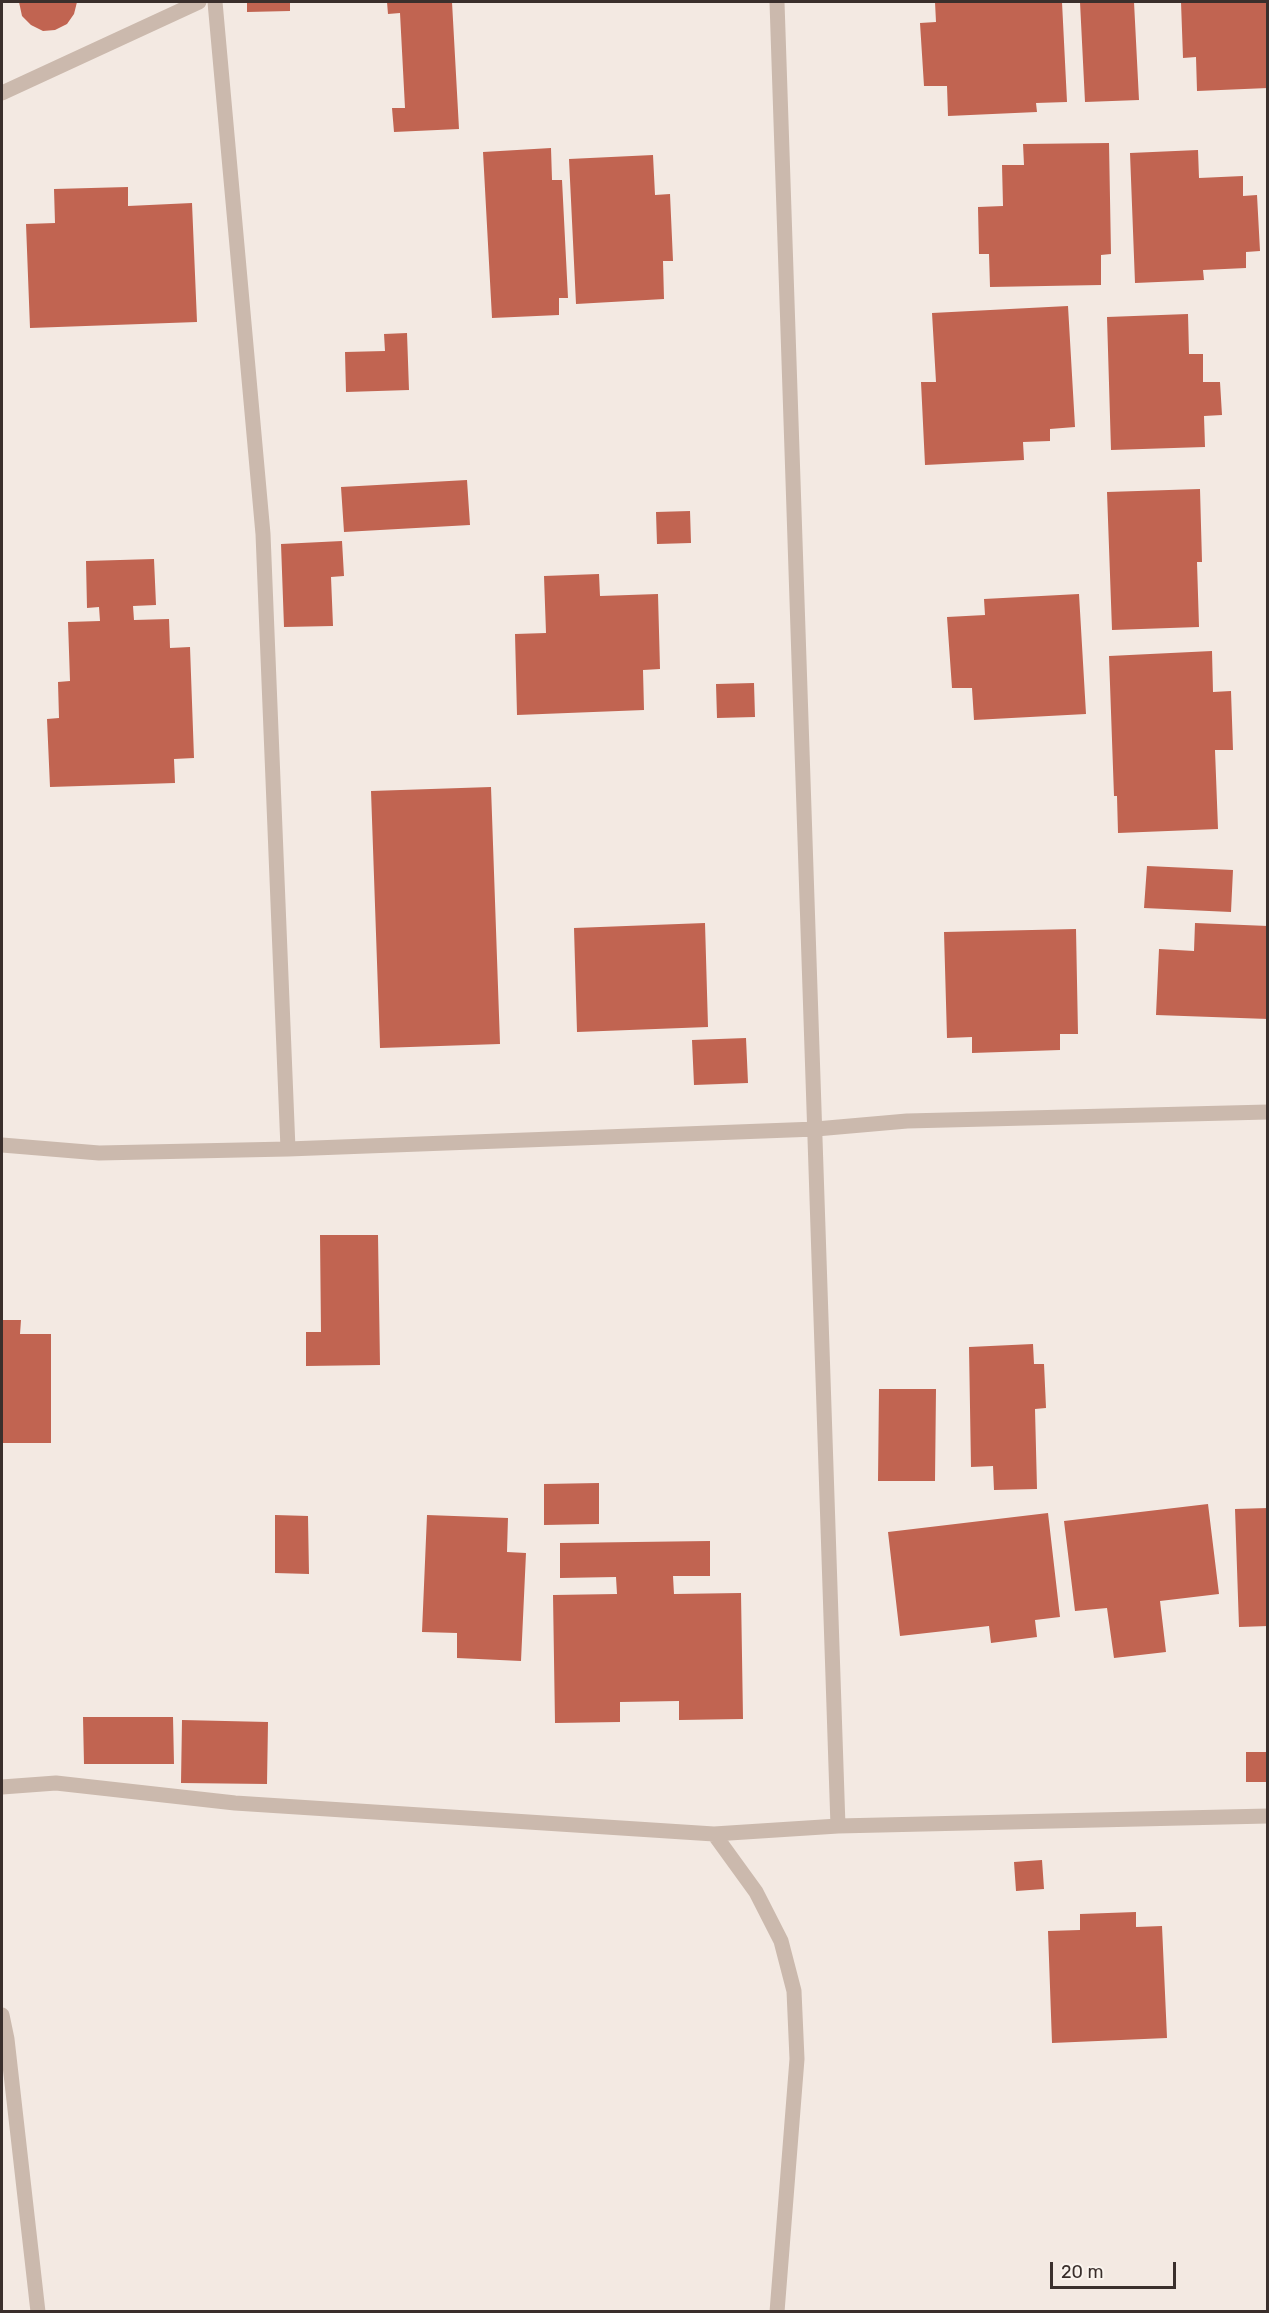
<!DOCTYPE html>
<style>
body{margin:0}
#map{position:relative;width:1269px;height:2313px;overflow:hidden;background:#f3e9e2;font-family:Rubik,sans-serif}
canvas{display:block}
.frame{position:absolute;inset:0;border:3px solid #3a2f2c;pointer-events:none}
.scale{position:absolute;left:1050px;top:2262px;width:126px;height:27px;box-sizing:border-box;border:3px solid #3a2f2c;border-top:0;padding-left:8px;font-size:18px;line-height:21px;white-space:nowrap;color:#3a2f2c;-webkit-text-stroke:4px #faf4ee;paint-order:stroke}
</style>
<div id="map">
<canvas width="1269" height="2313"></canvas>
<div class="frame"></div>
<div class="scale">20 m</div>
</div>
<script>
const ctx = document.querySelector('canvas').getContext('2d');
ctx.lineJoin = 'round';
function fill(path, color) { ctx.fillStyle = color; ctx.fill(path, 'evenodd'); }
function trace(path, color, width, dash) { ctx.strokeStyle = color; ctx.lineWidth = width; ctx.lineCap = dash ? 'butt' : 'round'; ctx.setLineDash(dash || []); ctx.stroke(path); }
fill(new Path2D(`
 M19,2H77L74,14L67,24L55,30L43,31L31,25L22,16Z
 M247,2H290V11L247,12Z
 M387,2H452L459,129L394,132L392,108H405L400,13L388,14Z
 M935,2H1062L1067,102L1036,103L1037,112L948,116L947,86H924L920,23L936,22Z
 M1080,2H1134L1139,100L1085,102Z
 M1181,2H1268V88L1197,91L1196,57L1183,58Z
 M1109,143L1111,254L1101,255V285L990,287L989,254H979L978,207L1003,206L1002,165H1024L1023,144Z
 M551,148L552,180H562L568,298H559V315L492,318L483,152Z
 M1198,150L1199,178L1243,176V196L1257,195L1260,251L1246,252V268L1203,270L1204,280L1135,283L1130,153Z
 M653,155L655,195L670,194L673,261H663L664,299L576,304L569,159Z
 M128,187V206L192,203L197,322L30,328L26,224L55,223L54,189Z
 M1068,306L1075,427L1050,429V441L1023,442L1024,460L925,465L921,382H936L932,313Z
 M1188,314L1189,354H1203V382H1220L1222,415L1204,416L1205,447L1111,450L1107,317Z
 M407,333L409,390L346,392L345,352L385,351L384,334Z
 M467,480L470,525L344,532L341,487Z
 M1200,489L1202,562H1197L1199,627L1112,630L1107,492Z
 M690,511L691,543L657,544L656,512Z
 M342,541L344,576L331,577L333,626L284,627L281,544Z
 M154,559L156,605L133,606L134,620L169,619L170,648L190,647L194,758L174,759L175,783L50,787L47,719L59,718L58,682L70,681L68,622L100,621L99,607L87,608L86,561Z
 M599,574L600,596L658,594L660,669L643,670L644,710L517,715L515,634L546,633L544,576Z
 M1079,594L1086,714L974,720L972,688H952L947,617L985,615L984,599Z
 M1212,651L1213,692L1231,691L1233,750H1215L1218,829L1118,833L1117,796H1114L1109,656Z
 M754,683L755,717L717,718L716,684Z
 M491,787L500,1044L380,1048L371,791Z
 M1147,866L1233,870L1231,912L1144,908Z
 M705,923L708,1027L577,1032L574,928Z
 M1195,923L1268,926V1019L1156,1015L1159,949L1194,951Z
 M1076,929L1078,1034H1060V1050L972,1053V1037L947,1038L944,932Z
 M746,1038L748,1083L694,1085L692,1040Z
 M320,1235H378L380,1365L306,1366V1332H321Z
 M2,1320H21L20,1334H51V1443H2Z
 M1033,1344L1034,1364H1044L1046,1408L1035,1409L1037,1489L994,1490L993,1466L971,1467L969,1347Z
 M879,1389H936L935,1481H878Z
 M599,1483V1524L544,1525V1484Z
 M1208,1504L1219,1594L1160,1601L1166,1652L1114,1658L1107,1608L1075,1611L1064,1521Z
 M1268,1508V1626L1239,1627L1235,1509Z
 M1048,1513L1060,1617L1035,1620L1037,1637L991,1643L989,1626L900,1636L888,1532Z
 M275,1515L308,1516L309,1574L275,1573Z
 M427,1515L508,1518L507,1552L526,1553L521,1661L457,1658V1633L422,1632Z
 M710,1541V1576H673L674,1594L741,1593L743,1719L679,1720V1701L620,1702V1722L555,1723L553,1595L617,1594L616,1577L560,1578V1543Z
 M83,1717H173L174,1764H84Z
 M182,1720L268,1722L267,1784L181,1783Z
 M1246,1752H1268V1782H1246Z
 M1042,1860L1044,1889L1016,1891L1014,1862Z
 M1136,1912V1927L1162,1926L1167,2038L1052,2043L1048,1931L1080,1930V1914Z`), '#c16451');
trace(new Path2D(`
 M215,2L263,534L288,1149
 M777,2L838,1826
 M2,93L199,2
 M2,1145L99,1153L288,1149L816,1129L907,1121L1268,1112
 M2,1787L56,1783L235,1803L714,1834L838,1826L1268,1816
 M714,1834L756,1892L781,1941L794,1991L797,2059L777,2312
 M2,2015L7,2039L38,2312`), '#cbb9ad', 15);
</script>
